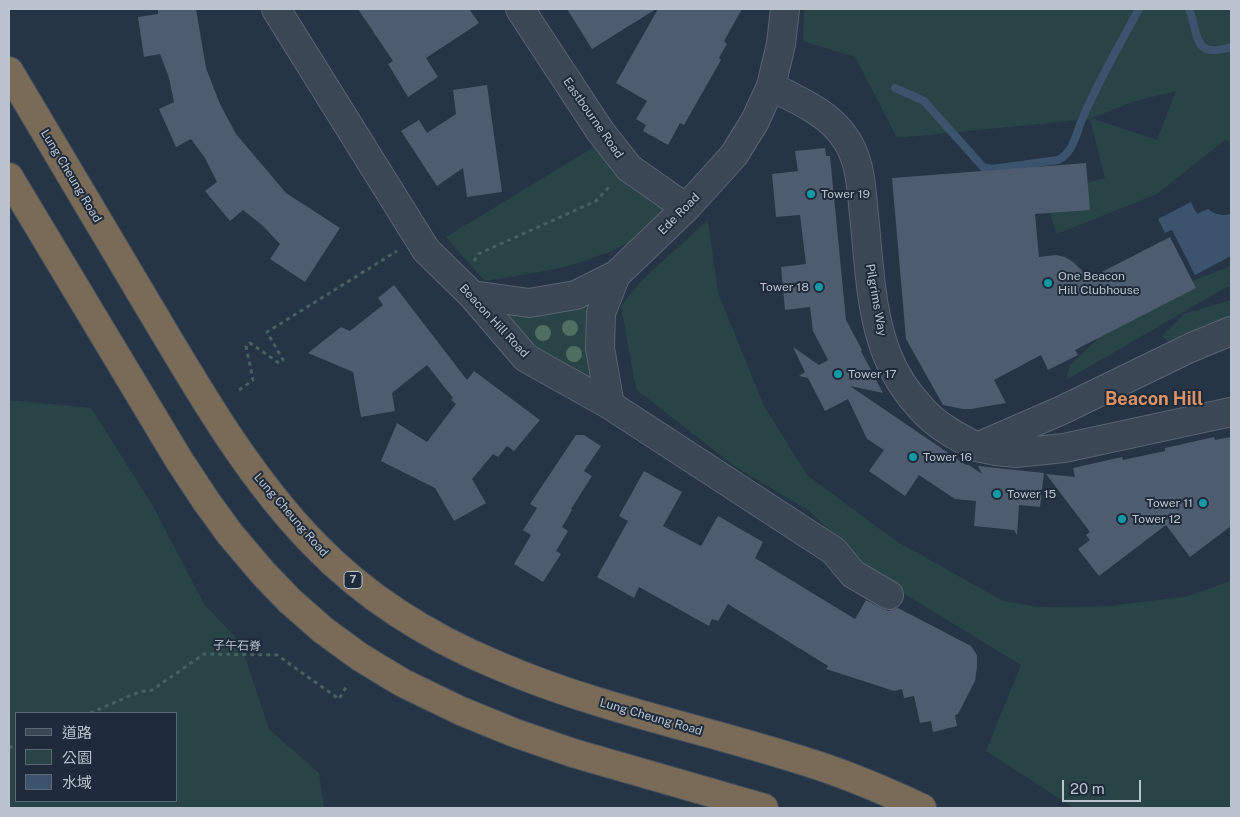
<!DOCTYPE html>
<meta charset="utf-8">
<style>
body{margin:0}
#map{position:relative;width:1240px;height:817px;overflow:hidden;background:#263545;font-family:"Public Sans","Noto Sans TC",sans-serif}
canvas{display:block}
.frame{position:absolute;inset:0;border:10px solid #b9c2cd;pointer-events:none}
.legend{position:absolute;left:15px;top:712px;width:162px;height:90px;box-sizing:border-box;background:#1f2b3a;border:1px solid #5d6775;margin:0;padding:6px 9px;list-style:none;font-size:15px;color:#b9c2cd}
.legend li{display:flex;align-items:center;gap:10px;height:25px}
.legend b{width:25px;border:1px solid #5d6775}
.scale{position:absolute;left:1062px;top:780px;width:79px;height:22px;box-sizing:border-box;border:2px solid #b9c2cd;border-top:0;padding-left:6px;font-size:15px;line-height:18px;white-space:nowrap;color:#b9c2cd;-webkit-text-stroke:4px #1f2b3a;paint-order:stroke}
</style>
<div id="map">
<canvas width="1240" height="817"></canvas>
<div class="frame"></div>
<ul class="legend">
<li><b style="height:6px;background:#3b4754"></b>道路</li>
<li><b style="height:14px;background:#284446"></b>公園</li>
<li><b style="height:14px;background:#3c536e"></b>水域</li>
</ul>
<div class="scale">20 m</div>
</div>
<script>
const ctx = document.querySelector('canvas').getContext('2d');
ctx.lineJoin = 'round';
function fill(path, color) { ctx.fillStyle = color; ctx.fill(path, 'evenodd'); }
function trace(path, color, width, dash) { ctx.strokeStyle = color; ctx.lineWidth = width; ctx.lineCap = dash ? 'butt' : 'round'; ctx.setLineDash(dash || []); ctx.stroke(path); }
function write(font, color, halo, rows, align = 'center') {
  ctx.font = font + ' "Public Sans","Noto Sans TC",sans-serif'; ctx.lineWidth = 4; ctx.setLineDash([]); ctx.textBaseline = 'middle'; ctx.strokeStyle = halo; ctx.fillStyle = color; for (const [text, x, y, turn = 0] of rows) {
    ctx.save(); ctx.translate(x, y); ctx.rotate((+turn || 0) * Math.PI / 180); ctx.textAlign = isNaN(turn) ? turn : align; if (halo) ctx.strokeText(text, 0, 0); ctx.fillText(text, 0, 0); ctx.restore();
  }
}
fill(new Path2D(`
 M804,9H1231V142L1225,140L1157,194L1057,234L1044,195L1105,178L1090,119L897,138L855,57L803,41ZM1176,91L1157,140L1091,118L1136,101Z
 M594,147L607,154L672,210L639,237L612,251L572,265L540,272L485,281L446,237Z
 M708,220L718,293L764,406L807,475L896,541L1003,601L1039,607L1110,606L1188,596L1231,581V808H1074L986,751L1021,665L875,576L808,510L737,468L637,390L634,379L621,306L641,281Z
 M1231,266V286L1223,289L1066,380L1070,365L1136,303Z
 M1231,300V323L1171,344L1162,336L1184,314Z
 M582,305L588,309L594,381L546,359L503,319L507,308Z
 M9,400L91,408L153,506L204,604L240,642L269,729L319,773L324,808H9ZM16,713H176V801H16Z`), '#284446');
fill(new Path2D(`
 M1191,202L1197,214L1208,209C1215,215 1222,216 1231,214V256L1195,275L1172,230L1165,233L1158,219Z`), '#3c536e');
trace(new Path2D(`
 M1189,9C1199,33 1192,60 1231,47
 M895,88L924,101L983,167L992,169L1058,160C1072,154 1076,135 1081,122C1097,83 1119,46 1139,9`), '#3c536e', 8);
fill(new Path2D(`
 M158,9H196L206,68L220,104L236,134L286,193L340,228L305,282L270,259L280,244L263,226L243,210L230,221L205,191L217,182L205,158L191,139L176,147L159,109L174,102L169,78L160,54L144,57L138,17L158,14Z
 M358,9H469L479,23L426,58L438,77L408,97L388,64L393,61Z
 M567,9H656L592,49Z
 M658,9H742L724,41L727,44L719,58L721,60L684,125L680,123L668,145L643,131L646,125L636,119L647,101L616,83Z
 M487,85L502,192L467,197L463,168L437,186L401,131L419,120L427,133L456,114L453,90Z
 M825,148L826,156H830L846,320L862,350L861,351L883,393L850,386L966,465H969L982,474L978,466L1044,473L1040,507L1019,505L1017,535L1014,530L974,526L976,501L955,499L919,475L905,496L869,471L884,450L867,439L848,399L825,411L808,378L799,376L805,372L793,347L819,365L828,360L813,331L810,307L785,310L781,267L806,264L800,215L776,217L772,174L798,171L795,151Z
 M1086,163L1090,210L1035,214L1039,257L1056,255L1065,257L1073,262L1090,278L1170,237L1196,288L1075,350L1078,355L1048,370L1041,355L994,380L1006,403L971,409H963L943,405L906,339L892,178Z
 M394,285L467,380L474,371L540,420L514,451L507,446L498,457L493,454L472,479L486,503L454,521L435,488L381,461L397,423L427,442L456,404L451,400L453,398L427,365L392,393L395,411L361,417L353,372L308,353L341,327L350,331L383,305L378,298Z
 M576,435H584L601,446L584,471L592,476L571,509L572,510L562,527L568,531L556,551L561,554L543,582L514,564L531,535L523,530L537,508L530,504Z
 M1214,437L1215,440L1231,437V526L1190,557L1166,525L1099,576L1078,549L1090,540L1086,535L1090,532L1046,474L1075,477L1073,468L1122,457L1123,460L1165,451V448Z
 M644,471L682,492L663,526L701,546L718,516L763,542L755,558L855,619L866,600L881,608L888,611L898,608L971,646L977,655V667L975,681L958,714L955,715L957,726L933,732L931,721L920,723L914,696L904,698L902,689L894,691L826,669L828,666L728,604L718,621L712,619L709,626L639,587L634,598L597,577L628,521L619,516Z`), '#4d5c6e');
const minor = new Path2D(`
 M276,9L426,250L472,295L526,358L610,405L834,551L853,574L889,595
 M520,9L600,131L629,168L686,208
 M771,86C796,100 826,111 843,135C861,158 861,187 864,215C869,261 870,314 888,357C895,375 908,394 921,408C935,425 958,437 977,447L1060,411L1192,347L1231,331
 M472,295L529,303L576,295L616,275L686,208L734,155L755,121L771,86L781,44L785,9
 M610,405L600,348L601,313L616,275
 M977,447L996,451L1016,453L1064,448L1231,412`);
const highway = new Path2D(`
 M9,71C54,147 100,224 145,300C196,385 245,473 314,544C366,598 431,638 499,666C606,712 721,732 831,770C862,781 892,794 922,808
 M9,177L179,460L206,501L230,534L263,573L290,601L323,630L360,657L403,683L461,711L515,733L573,753L764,808`);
trace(minor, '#5a6471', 30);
trace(highway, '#45515e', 30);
trace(new Path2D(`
 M474,261L478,254L596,201L611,185
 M239,390L253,380L246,346L250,343L279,363L283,360L267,332L397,251
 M90,713L139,692L152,690L204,654L277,655L339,699L348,684
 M9,748L16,745`), '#476061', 3, [4, 4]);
trace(minor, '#3b4754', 28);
trace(highway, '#7a6b58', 28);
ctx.fillStyle = '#4e6f61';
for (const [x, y] of [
 [570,328],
 [543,333],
 [574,354]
]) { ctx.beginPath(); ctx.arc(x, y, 8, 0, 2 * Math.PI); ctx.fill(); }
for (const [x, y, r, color] of [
 [811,194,5,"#0f9aa8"],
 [1048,283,5,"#0f9aa8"],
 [819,287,5,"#0f9aa8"],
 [838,374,5,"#0f9aa8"],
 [913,457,5,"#0f9aa8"],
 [997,494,5,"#0f9aa8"],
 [1203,503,5,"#0f9aa8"],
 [1122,519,5,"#0f9aa8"]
]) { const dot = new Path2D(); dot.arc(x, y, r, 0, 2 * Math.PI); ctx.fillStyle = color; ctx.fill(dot); trace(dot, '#1f2b3a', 2); }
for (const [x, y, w] of [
 [353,580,18]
]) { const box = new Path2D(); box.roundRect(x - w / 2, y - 8.5, w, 17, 4); ctx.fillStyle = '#1f2b3a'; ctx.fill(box); trace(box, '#b9c2cd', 1); }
write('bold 11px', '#b9c2cd', null, [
 ["7",353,580]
]);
write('12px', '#b9c2cd', '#1f2b3a', [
 ["Eastbourne Road",593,118,55],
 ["Lung Cheung Road",71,176,59],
 ["Ede Road",679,214,-45],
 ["Pilgrims Way",876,300,80],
 ["Beacon Hill Road",494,321,47],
 ["Lung Cheung Road",291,515,49],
 ["子午石脊",237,646,1],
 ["Lung Cheung Road",651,717,16]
]);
write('12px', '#b9c2cd', '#1f2b3a', [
 ["Tower 19",821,194],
 ["One Beacon",1058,276],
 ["Hill Clubhouse",1058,290],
 ["Tower 18",809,287,"right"],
 ["Tower 17",848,374],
 ["Tower 16",923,457],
 ["Tower 15",1007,494],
 ["Tower 11",1193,503,"right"],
 ["Tower 12",1132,519]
], 'left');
write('bold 18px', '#db9366', '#1f2b3a', [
 ["Beacon Hill",1154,399]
]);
</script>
